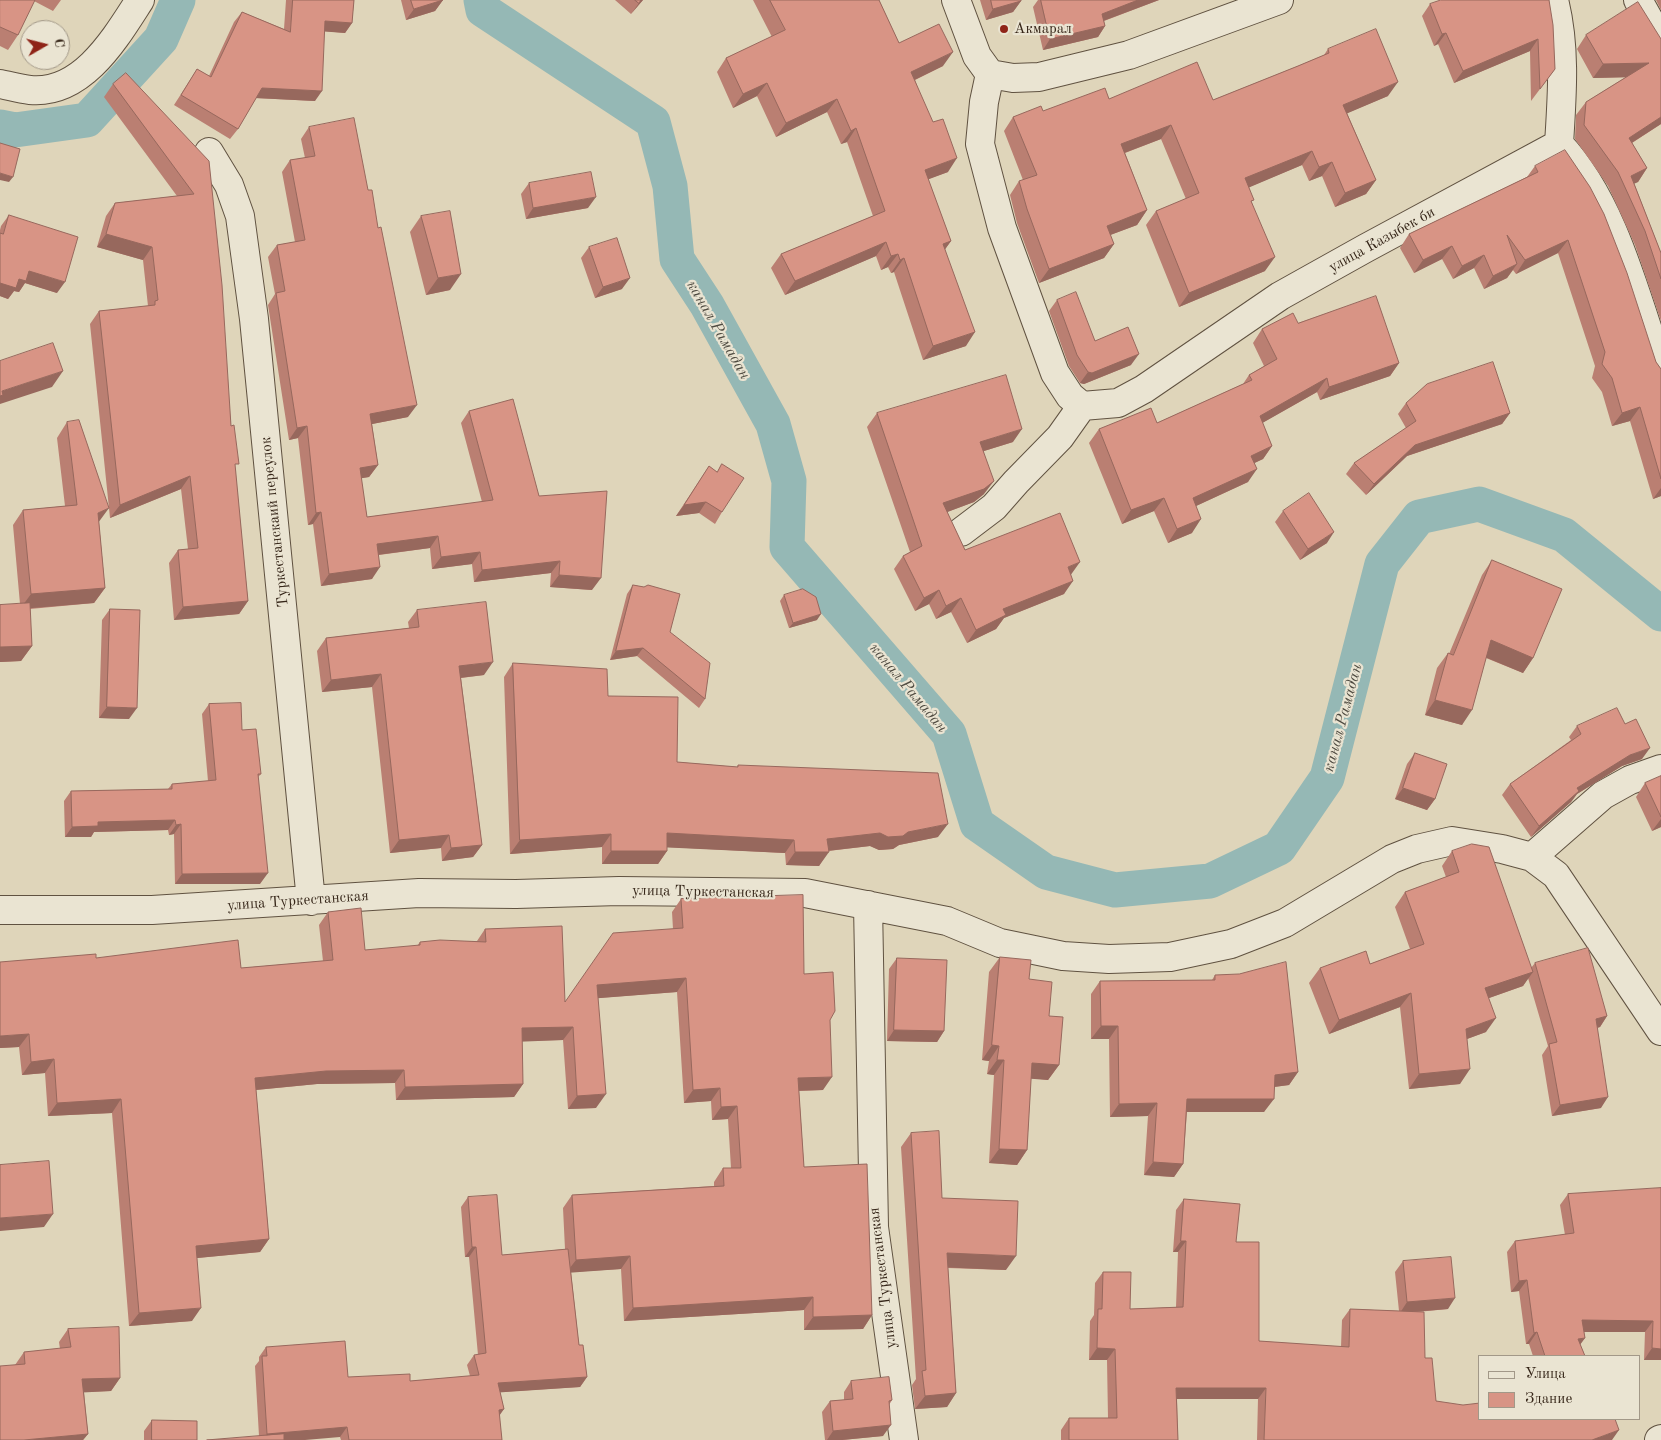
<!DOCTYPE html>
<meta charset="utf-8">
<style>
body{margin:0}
#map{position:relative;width:1661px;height:1440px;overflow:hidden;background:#dfd5ba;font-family:"Old Standard TT",serif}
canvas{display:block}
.legend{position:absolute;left:1478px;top:1355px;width:162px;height:65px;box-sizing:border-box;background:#eae4d2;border:1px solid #a29888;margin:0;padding:6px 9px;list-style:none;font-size:15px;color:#362619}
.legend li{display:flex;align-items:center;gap:10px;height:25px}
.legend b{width:25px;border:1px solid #a29888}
.north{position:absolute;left:20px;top:20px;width:50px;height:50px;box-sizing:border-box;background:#eae4d2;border:1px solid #a29888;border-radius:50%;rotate:82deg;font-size:14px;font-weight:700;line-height:20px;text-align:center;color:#362619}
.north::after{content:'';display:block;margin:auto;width:18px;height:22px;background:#8f2418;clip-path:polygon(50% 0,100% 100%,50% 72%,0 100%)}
</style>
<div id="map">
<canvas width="1661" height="1440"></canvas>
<ul class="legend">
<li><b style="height:6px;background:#eae4d2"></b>Улица</li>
<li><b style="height:14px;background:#d89485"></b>Здание</li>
</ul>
<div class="north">С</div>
</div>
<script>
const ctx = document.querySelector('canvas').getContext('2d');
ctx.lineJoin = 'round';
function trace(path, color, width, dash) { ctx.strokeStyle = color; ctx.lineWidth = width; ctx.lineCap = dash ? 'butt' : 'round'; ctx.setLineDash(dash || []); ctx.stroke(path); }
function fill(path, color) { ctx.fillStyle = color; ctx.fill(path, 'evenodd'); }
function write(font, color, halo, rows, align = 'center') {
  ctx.font = font + ' "Old Standard TT",serif'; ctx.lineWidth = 4.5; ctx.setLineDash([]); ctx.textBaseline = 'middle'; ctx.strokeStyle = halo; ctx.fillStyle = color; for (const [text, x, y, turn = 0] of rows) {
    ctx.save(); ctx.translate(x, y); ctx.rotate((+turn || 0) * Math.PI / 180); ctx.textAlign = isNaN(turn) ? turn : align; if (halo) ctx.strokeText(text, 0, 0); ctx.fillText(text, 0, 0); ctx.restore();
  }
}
trace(new Path2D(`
 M481,0L483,10L653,122L670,186L677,259L707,305L773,424L789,481L787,547L949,734L977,824L1046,872L1115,890L1210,881L1279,848L1327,778L1382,564L1419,517L1479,504L1564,535L1661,614
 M0,127L15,130L87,120L161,39L178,0`), '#95b8b5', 35);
const minor = new Path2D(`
 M956,0L977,56L990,74L1013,78L1039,77L1129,55L1279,0
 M1554,0C1566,47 1562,96 1559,144
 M1638,0L1661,41
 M990,74L984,102L980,144L1002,228L1055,373L1070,396L1082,406L1118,403L1144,389L1280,296L1366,248L1559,144
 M0,84C10,86 20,89 30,90C83,95 116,37 140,0
 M1559,144C1613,201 1636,297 1661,370
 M209,152L229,185L240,216L254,319L311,901
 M961,532L994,507L1016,482L1060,437L1082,406
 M1532,857L1603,795L1630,780L1661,769
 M868,905L874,1227L904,1440
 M0,910H152L419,893L516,894L619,891L805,893L947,921L1000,943L1063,956L1109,959L1170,957L1231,944L1285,923L1392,859L1417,849L1452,841L1502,849L1532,857L1556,875L1661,1031
 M1659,1440L1661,1439`);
trace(minor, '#605241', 30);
trace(minor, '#eae4d2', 28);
fill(new Path2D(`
 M0,0H61L53,11L34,1L18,35L8,50L0,46Z
 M286,0H354L352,23L345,33L324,31L315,101L256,98L238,129L230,139L174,105L197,69L209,76L234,22L242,12L284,29Z
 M401,0H443L435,11L406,20Z
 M615,0H643L631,14Z
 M753,0H879L899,43L943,66L915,80L948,172L928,179L951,241L945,249L966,346L923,360L894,272L891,273L888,267L881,270L876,256L785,295L771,268L781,254L873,216L847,142L841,144L827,112L776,137L757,96L733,108L717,72L726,58L772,37Z
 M980,0H1021V1L1013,12L986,20Z
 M1038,0H1159L1104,21L1105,26L1098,37L1043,50L1033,7Z
 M1549,0L1555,69L1531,101L1530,51L1454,83L1438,44L1434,46L1422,16L1430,4Z
 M1656,0H1661V10Z
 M1638,2L1661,124L1632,143L1647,168L1638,182L1634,183L1661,253V321L1635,245L1608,186L1575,139L1576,115L1586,102L1626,77L1593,78L1577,49L1586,35Z
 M1328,49L1388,96L1347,113L1376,180L1366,194L1335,207L1322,176L1309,181L1302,165L1249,187L1265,271L1179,307L1146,225L1156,211L1186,199L1161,139L1125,153L1147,210L1137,225L1110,235L1114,244L1104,258L1039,283L1017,223L1010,195L1019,181L1023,180L1004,131L1013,117L1109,99L1213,100L1298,66L1324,55Z
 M113,84L209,161L231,426L248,601L239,614L174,620L169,563L178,550L188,549L181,489L110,518L90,324L99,311L148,306L143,260L97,247L106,216L115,203L177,196L104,97Z
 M309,127L408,417L372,424L378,465L369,477L361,478L367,517L482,502L461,423L469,411L539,496L592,590L550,587L551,573L474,582L472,564L432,569L430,548L379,555L372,579L321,586L313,524L308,525L298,438L289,440L268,305L275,294L268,257L277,245L295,242L282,172L290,160L305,158L301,139Z
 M1535,166L1656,362L1661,369V496L1653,499L1630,421L1612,426L1602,392L1592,378L1595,366L1558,253L1516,274L1513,270L1507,278L1484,289L1474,268L1453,279L1442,259L1414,273L1400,248L1409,234L1527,177Z
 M529,183L588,208L526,219L521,194Z
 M9,215L57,293L25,283L19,292L14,291L8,299L0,296V230L1,226Z
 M421,216L450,290L426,295L410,232Z
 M589,247L622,289L595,298L581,258Z
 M1057,300L1095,341L1131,365L1084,384L1080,383L1069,366L1049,311Z
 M1298,323L1399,363L1390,376L1320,400L1317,392L1262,423L1272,446L1263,459L1254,463L1248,482L1196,506L1192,533L1168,543L1154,511L1122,524L1089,443L1099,429L1157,423L1243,384L1249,375L1264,366L1253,343L1262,329Z
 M1406,403L1510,413L1502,424L1407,456L1366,495L1346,474L1354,463L1406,428L1398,414Z
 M877,413L1013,442L984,451V494L974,502L947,512L965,550L1071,575L1064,594L1004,618L996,629L967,643L951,612L936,619L929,604L915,611L894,569L903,556L910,552L867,427Z
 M67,422L99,523L105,588L94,603L30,609L32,646L21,661L0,662V605L20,604L13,525L23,510L65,506L57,438Z
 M722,464V512L715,524L699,513L676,516L709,466L717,472Z
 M1283,511L1327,543L1300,560L1275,522Z
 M1492,560L1533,658L1523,673L1486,658L1462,725L1425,715L1437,668L1448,653L1449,654L1482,575Z
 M633,585L644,587L670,632L705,699L699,708L637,656L610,660L627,594Z
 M784,595L817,620L789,628L780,601Z
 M110,609L129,719L99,718L102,620Z
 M417,610L484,675L461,678L482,845L473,857L442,861L441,848L390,853L372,687L322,692L317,651L326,638L409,628L408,622Z
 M513,663L608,696L677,762L737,767L738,765L938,837L899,845L893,849L879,850L870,846L828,851L819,866L786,865L785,853L667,847V851L658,864H602V847L510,854L504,677Z
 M209,704L242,730L261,774L258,777L260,884H175L174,834L169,835L168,830L94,832L91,837H65L64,801L71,791L168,789L172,784L208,781L202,714Z
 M1577,726L1642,759L1622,766L1577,794L1571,802L1531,837L1502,795L1510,784L1571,740L1569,737Z
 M1415,753L1435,799L1427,810L1395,799L1407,764Z
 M1661,776V827L1652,831L1636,797L1645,783Z
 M1452,851L1531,968L1535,963L1607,1016L1600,1027L1597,1028L1601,1108L1552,1116L1542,1055L1548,1046L1528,978L1523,986L1489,998L1486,1032L1467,1039L1460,1084L1409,1089L1400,1007L1329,1034L1309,983L1320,968L1370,964L1410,949L1395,907L1405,892L1446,877L1442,866Z
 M681,899L804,974L830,1020L823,1090L799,1091L804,1167L872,1315L863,1329L804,1330V1310L624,1321L621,1269L571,1272L579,1345L587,1377L580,1387L500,1392L504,1409L499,1415L502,1440H341L340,1437L259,1436L255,1366L259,1361V1357L266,1347L348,1377L410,1381L470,1376L467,1365L474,1355H478L469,1257H465L461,1207L468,1197L502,1255L565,1249L563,1208L572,1195L714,1186V1182L723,1168H731L728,1119L712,1120L711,1101L684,1103L677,992L598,998L596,1108L568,1109L563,1040L522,1041L523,1084L514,1097L396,1100L395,1083L317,1084L256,1090L269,1239L260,1252L197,1258L192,1321L129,1326L112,1113L48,1116L45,1073L22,1075L19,1047L0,1048L96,958L241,968L323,961L319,925L328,912L365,950L417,946L420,942L477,941L485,929L565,1002L673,929L672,912Z
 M1000,957L1029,979L1049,1016L1059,1065L1048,1080L1031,1078L1027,1150L1017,1165L989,1163L994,1075L987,1074L989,1061L982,1060L989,972Z
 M897,958L944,1031L937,1042L887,1041L889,969Z
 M1215,975L1298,1072L1289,1085L1274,1087L1264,1112H1187L1183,1164L1174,1177L1144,1175L1148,1116L1110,1117L1109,1039H1091V994L1100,981L1212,980Z
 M911,1133L942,1198L1006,1270L948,1268L956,1393L947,1407L915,1409L912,1385L916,1379L901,1147Z
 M1661,1188V1360H1644L1645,1332H1584L1585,1338L1580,1344L1585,1356H1533L1529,1344H1526L1519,1291L1511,1292L1507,1252L1515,1241L1565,1235L1560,1205L1568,1194Z
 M1184,1199L1236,1242L1259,1341L1341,1347L1342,1320L1350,1309L1399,1311L1395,1272L1403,1261L1448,1309L1417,1312L1425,1358L1436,1401L1612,1440H1257L1258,1399H1177L1178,1440H1061V1430L1069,1418H1108L1107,1360H1089L1090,1321L1094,1315L1095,1283L1103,1272L1130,1309L1176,1307L1178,1252H1173L1176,1210Z
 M68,1329L120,1378L111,1391L84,1392L88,1434L83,1440H0L15,1365L24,1352L60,1349L59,1342Z
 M851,1381L892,1400L889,1405L883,1436L842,1440H825L822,1412L830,1401L844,1400V1392Z
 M152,1420L197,1440H144V1431Z`), '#ba7f72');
fill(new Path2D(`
 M443,0L435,11L406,20L414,9Z
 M641,0H643L631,14L639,3Z
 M1138,0H1159L1095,24L1102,14Z
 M1021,1L1013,12L986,20L993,9Z
 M325,21L352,23L345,33L318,31Z
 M1105,26L1098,37L1043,50L1050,39Z
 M1446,33L1438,44L1434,46L1442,34Z
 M1538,39L1530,51L1454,83L1463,71Z
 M953,52L943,66L902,86L911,72Z
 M1649,63L1640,77L1593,78L1603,64Z
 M1398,82L1388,96L1334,119L1343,105Z
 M767,83L757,96L733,108L743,94Z
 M262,88L322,91L315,101L255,98Z
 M837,99L827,112L776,137L786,123Z
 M1661,117V124L1619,151L1629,138Z
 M1171,125L1161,139L1111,158L1121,144Z
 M856,128L847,142L841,144L851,131Z
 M1312,151L1302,165L1236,193L1245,178Z
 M957,158L948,172L916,184L925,170Z
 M1332,162L1322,176L1309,181L1319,167Z
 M1647,168L1638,182L1625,188L1631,176Z
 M0,173L13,177L9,182L0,180Z
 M1376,180L1366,194L1335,207L1345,193Z
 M596,197L588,208L526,219L533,208Z
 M1147,210L1137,225L1097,240L1107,226Z
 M106,234L152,247L143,260L97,247Z
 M1568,240L1558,253L1516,274L1525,260Z
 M951,241L941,255L943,244Z
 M886,242L876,256L785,295L795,281Z
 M1114,244L1104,258L1039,283L1049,269Z
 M1452,246L1442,259L1414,273L1423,260Z
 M898,254L888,267L881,270L891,256Z
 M1484,255L1474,268L1453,279L1462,266Z
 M1275,257L1265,271L1179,307L1189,293Z
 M904,258L894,272L891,273L900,260Z
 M1517,264L1507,278L1484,289L1493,276Z
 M29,271L65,282L57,293L25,283L19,292L14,291L8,299L0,296V283L19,279Z
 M461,274L450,290L426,295L438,278Z
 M630,278L622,289L595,298L603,287Z
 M975,332L966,346L923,360L933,346Z
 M1139,354L1131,365L1084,384L1080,383L1088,372Z
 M1399,363L1390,376L1320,400L1329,387Z
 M63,371L52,387L0,404V394L2,391Z
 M1327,378L1317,392L1250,430L1260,416Z
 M417,405L408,417L362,426L370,414Z
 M1640,407L1630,421L1612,426L1622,413Z
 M1510,413L1502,424L1407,456L1366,495L1374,484L1415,445Z
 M307,426L298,438L289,440L297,428Z
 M1022,429L1013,442L971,455L980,442Z
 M1272,446L1263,459L1242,469L1251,456Z
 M378,465L369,477L351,480L360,468Z
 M1257,469L1248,482L1183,512L1193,498Z
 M190,476L181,489L110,518L120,505Z
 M994,481L984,494L974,502L934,517L943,503Z
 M1661,488V496L1653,499Z
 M1164,498L1154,511L1122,524L1131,510Z
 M706,502L699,513L676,516L684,505Z
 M109,508L98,523V513Z
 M321,512L313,524L308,525L316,513Z
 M1201,519L1192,533L1168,543L1177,529Z
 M1334,532L1327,543L1300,560L1308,549Z
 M438,536L430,548L369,556L377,544Z
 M480,552L472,564L432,569L441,557Z
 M560,561L551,573L474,582L482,570Z
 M1080,562L1070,576L1068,567Z
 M380,567L372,579L321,586L329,574Z
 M559,575L601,578L592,590L550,587Z
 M1073,581L1064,594L1004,618L996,629L967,643L976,630L1003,609Z
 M105,588L94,603L20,609L31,594Z
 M939,590L929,604L915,611L924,598Z
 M961,598L951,612L936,619L946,606Z
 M248,601L239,614L174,620L183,607Z
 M821,614L817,620L789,628L793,623Z
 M1491,640L1533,658L1523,673L1480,655Z
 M32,646L21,661L0,662V647Z
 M643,648L637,656L610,660L616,651Z
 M493,662L484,675L451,679L459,666Z
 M381,674L372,687L322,692L331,680Z
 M1435,700L1472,710L1462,725L1425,715Z
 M107,707L137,708L129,719L99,718Z
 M1650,748L1642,759L1622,766L1577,794L1571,802L1531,837L1539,826L1577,788L1630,755Z
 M1403,788L1435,799L1427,810L1395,799Z
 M1661,819V827L1652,831Z
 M175,820L168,830L94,832L91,837H65L72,827L98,822Z
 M181,824L174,834L169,835L176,825Z
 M948,824L938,837L899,845L893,849L879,850L870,846L818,852H829L819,866L786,865L795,852L827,839L880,833L908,832Z
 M667,833L794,840L785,853L658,847Z
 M611,834L602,847L510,854L520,840Z
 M449,835L441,848L390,853L399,840Z
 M482,845L473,857L442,861L451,848Z
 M611,851H667L658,864H602Z
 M268,873L260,884H175L182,874Z
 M1533,972L1523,986L1475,1003L1485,988Z
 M686,978L677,992L588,999L597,985Z
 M1411,993L1400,1007L1329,1034L1339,1020Z
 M1607,1016L1600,1027L1588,1030L1596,1019Z
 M1496,1018L1486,1032L1456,1043L1466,1029Z
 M1101,1026H1118L1109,1039H1091Z
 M573,1027L563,1040L513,1042L522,1028Z
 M894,1030L944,1031L937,1042L887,1041Z
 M29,1034L19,1047L0,1048V1036Z
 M992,1045L999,1046L989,1061L982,1060Z
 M54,1059L45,1073L22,1075L31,1062Z
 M997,1060H1004L994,1075L987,1074Z
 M1032,1063L1059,1065L1048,1080L1021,1078Z
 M1470,1069L1460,1084L1409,1089L1419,1074Z
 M404,1070L395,1083L317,1084L245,1091L255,1078L326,1071Z
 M1298,1072L1289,1085L1266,1088L1275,1075Z
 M832,1077L823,1090L789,1091L798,1078Z
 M523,1084L514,1097L396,1100L405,1087Z
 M720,1088L711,1101L684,1103L693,1090Z
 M606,1094L596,1108L568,1109L577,1096Z
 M1608,1097L1601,1108L1552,1116L1560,1105Z
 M121,1099L112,1113L48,1116L57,1103Z
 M1187,1099H1274L1264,1112H1178Z
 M1157,1103L1148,1116L1110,1117L1119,1104Z
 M737,1106L728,1119L712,1120L721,1107Z
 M999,1149L1027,1150L1017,1165L989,1163Z
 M1153,1162L1183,1164L1174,1177L1144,1175Z
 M53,1214L44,1227L0,1231V1218Z
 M269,1239L260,1252L187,1259L196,1246Z
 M1181,1241H1186L1178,1252H1173Z
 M472,1247H476L469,1257H465Z
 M947,1253L1016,1256L1006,1270L937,1267Z
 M630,1256L621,1269L566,1273L576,1260Z
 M1527,1280L1519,1291L1511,1292L1519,1281Z
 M813,1297L804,1310L624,1321L633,1308Z
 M1455,1298L1448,1309L1400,1313L1407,1302Z
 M201,1308L192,1321L129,1326L139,1313Z
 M872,1315L863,1329L804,1330L813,1317Z
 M1582,1320L1653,1321L1645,1332H1574Z
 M1537,1332L1529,1344H1526L1534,1333Z
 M1585,1338L1577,1349L1578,1339Z
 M1097,1348L1115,1349L1107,1360H1089Z
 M1652,1348L1661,1349V1360H1644Z
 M587,1377L580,1387L491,1393L498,1383Z
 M120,1378L111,1391L73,1393L82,1379Z
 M1176,1388H1266L1258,1399H1168Z
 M956,1393L947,1407L915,1409L925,1396Z
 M504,1409L497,1419L499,1410Z
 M891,1425L883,1436L842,1440H827L833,1431Z
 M347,1427L340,1437L305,1440H262L267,1434Z
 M1619,1430L1612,1440H1592Z
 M88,1434L83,1440H24Z`), '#97685d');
const building = new Path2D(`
 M0,0H35L18,35L0,27Z
 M293,0H354L352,23L325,21L322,91L262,88L238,129L181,95L197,69L211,77L242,12L290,32Z
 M411,0H443L414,9Z
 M635,0H641L639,3Z
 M770,0H879L899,43L939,24L953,52L911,72L933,122L943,119L957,158L925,170L951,241L943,244L975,332L933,346L904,258L900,260L898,254L891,256L886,242L795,281L781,254L885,211L856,128L851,131L837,99L786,123L767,83L743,94L726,58L785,30Z
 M991,0H1021V1L993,9Z
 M1041,0H1138L1102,14L1105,26L1050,39Z
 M1441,0H1549L1553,25L1555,69L1540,89L1538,39L1463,71L1446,33L1442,34L1430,4Z
 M1638,2L1661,39V117L1629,138L1647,168L1631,176L1661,253V279L1645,231L1618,172L1584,125L1586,102L1649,63L1603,64L1586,35Z
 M1376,29L1398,82L1343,105L1376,180L1345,193L1332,162L1319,167L1312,151L1245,178L1254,200L1251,201L1275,257L1189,293L1156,211L1199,193L1171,125L1121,144L1147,210L1107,226L1114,244L1049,269L1027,209L1019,181L1037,175L1013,117L1041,106L1043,111L1105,88L1109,99L1197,62L1213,100L1298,66L1329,53L1328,49Z
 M126,73L209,161L222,285L231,426L234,425L239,464H235L248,601L183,607L178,550L198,548L190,476L120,505L99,311L155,305V301L158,300L152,247L106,234L115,203L194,194L113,84Z
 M354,118L368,190H372L378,228L381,227L417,405L370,414L378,465L360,468L367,517L493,500L469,411L513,399L539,496L607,491L601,578L559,575L560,561L482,570L480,552L441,557L438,536L377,544L380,567L329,574L321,512L316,513L307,426L297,428L276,293L285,291L277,245L305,240L290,160L315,156L309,127Z
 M0,143L20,149L13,177L0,173Z
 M1565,150L1590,187L1604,214L1627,273L1656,362L1661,369V479L1640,407L1622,413L1612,378L1602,364L1605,352L1568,240L1525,260L1507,235L1517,264L1493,276L1484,255L1462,266L1452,246L1423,260L1409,234L1538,172L1535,166Z
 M591,172L596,197L533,208L529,183Z
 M450,211L461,274L438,278L421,216Z
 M9,215L78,237L65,282L29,271L26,281L19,279L16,288L0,283V233L3,234Z
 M617,238L630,278L603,287L589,247Z
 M1076,292L1095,341L1128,327L1139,354L1092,373L1088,372L1077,355L1057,300Z
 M1376,296L1399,363L1329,387L1327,378L1260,416L1272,446L1251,456L1257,469L1193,498L1201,519L1177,529L1164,498L1131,510L1099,429L1151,408L1157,423L1252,380L1249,375L1277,359L1262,329L1293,313L1298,323Z
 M53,343L63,371L2,391L3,395L0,396V361Z
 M1493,362L1510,413L1415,445L1374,484L1354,463L1416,421L1406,403L1427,384Z
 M1006,375L1022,429L980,442L994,481L984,489L943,503L965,550L1060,513L1080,562L1068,567L1073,581L1003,609L1006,615L976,630L961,598L946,606L939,590L924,598L903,556L922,546L877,413Z
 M79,420L109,508L98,513L105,588L31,594L23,510L77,505L67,422Z
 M722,464L744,478L722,512L706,502L684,505L709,466L717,472Z
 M1309,493L1334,532L1308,549L1283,511Z
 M1492,560L1562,589L1533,658L1491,640L1472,710L1435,700L1448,653L1453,655Z
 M633,585L644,587L648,585L680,594L670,632L710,663L705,699L643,648L616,651Z
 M803,589L816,597L821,614L793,623L784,595Z
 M486,602L493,662L459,666L482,845L451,848L449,835L399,840L381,674L331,680L326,638L419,627L417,610Z
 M30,603L32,646L0,647V605Z
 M110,609L140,610L137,708L107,707Z
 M513,663L607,669L608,696L678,697L677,762L738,767V765L938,773L948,824L908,832L903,836L888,837L880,833L827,839L829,852H795L794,840L667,833V851H611V834L520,840Z
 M241,703L242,730L256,729L261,774H258L268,873L182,874L181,824L176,825L175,820L98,822V826L72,827L71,791L172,789V784L216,780L209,704Z
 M1617,708L1625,724L1636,719L1650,748L1630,755L1577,788L1579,791L1539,826L1510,784L1581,734L1577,726Z
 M1415,753L1447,764L1435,799L1403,788Z
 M1661,776V817L1645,783Z
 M1472,844L1489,847L1533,972L1485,988L1496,1018L1466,1029L1470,1069L1419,1074L1411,993L1339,1020L1320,968L1366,951L1370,964L1424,944L1405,892L1459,872L1452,851Z
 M803,895L804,974L833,972L835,1011L830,1020L832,1077L798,1078L804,1167L867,1164L872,1315L813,1317V1297L633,1308L630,1256L576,1260L572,1195L724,1186L723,1168H741L737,1106L721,1107L720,1088L693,1090L686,978L597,985L606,1094L577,1096L573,1027L522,1028L523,1084L405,1087L404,1070L326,1071L255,1078L269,1239L196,1246L201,1308L139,1313L121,1099L57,1103L54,1059L31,1062L29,1034L0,1036V962L96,954V958L238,940L241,968L333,960L328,912L361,908L365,950L420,945V942L440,940L486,942L485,929L562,926L565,1002L613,933L683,928L681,899Z
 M1588,948L1607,1016L1596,1019L1608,1097L1560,1105L1549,1044L1557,1042L1535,963Z
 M1000,957L1031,960L1029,979L1052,982L1049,1016L1063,1017L1059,1065L1032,1063L1027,1150L999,1149L1004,1060H997L999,1046L992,1045Z
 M897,958L947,960L944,1031L894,1030Z
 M1286,962L1298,1072L1275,1075L1274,1099H1187L1183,1164L1153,1162L1157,1103L1119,1104L1118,1026H1101L1100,981L1215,980V975L1239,974Z
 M939,1131L942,1198L1018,1201L1016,1256L947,1253L956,1393L925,1396L922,1371L926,1370L911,1133Z
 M49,1161L53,1214L0,1218V1165Z
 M1661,1188V1349L1652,1348L1653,1321L1582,1320L1585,1338L1578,1339L1585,1356H1545L1537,1332L1534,1333L1527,1280L1519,1281L1515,1241L1574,1233L1568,1194Z
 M497,1195L502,1255L568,1249L579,1345H583L587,1377L498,1383L504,1409L499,1410L502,1440H349L347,1427L267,1434L262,1356H267L266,1347L345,1341L348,1377L410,1374V1381L479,1375L474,1355L486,1353L476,1247H472L468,1197Z
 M1184,1199L1240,1204L1236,1242H1259V1341L1349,1347L1350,1309L1424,1312L1425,1358H1432L1436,1401L1463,1405L1480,1403V1419H1615L1619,1430L1592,1440H1264L1266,1388H1176L1178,1440H1069V1418H1117L1115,1349L1097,1348L1098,1309H1102L1103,1272H1131L1130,1309L1183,1307L1186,1241H1181Z
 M1451,1257L1455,1298L1407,1302L1403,1261Z
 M119,1327L120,1378L82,1379L88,1434L24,1440H0V1366L25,1364L24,1352L71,1347L68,1329Z
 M889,1377L892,1400L889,1401L891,1425L833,1431L830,1401L853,1399L851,1381Z
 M152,1420L197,1421V1440H152Z
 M284,1434V1440H207Z`);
fill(building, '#d89485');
trace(building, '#97685d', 1);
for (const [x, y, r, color] of [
 [1004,29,5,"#8f2418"]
]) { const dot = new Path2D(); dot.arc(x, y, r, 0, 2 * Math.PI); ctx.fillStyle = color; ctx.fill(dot); trace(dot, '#eae4d2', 2); }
write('15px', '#362619', '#eae4d2', [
 ["Акмарал",1014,29]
], 'left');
write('15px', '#362619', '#eae4d2', [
 ["улица Казыбек би",1382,240,-29],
 ["Туркестанскаий переулок",275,522,-96],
 ["улица Туркестанская",703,892,1],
 ["улица Туркестанская",298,901,-4],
 ["улица Туркестанская",883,1278,-97]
]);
write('italic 16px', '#4e4a40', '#eae4d2', [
 ["канал Рамадан",718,330,60],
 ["канал Рамадан",908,688,50],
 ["канал Рамадан",1343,718,-75]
]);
</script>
